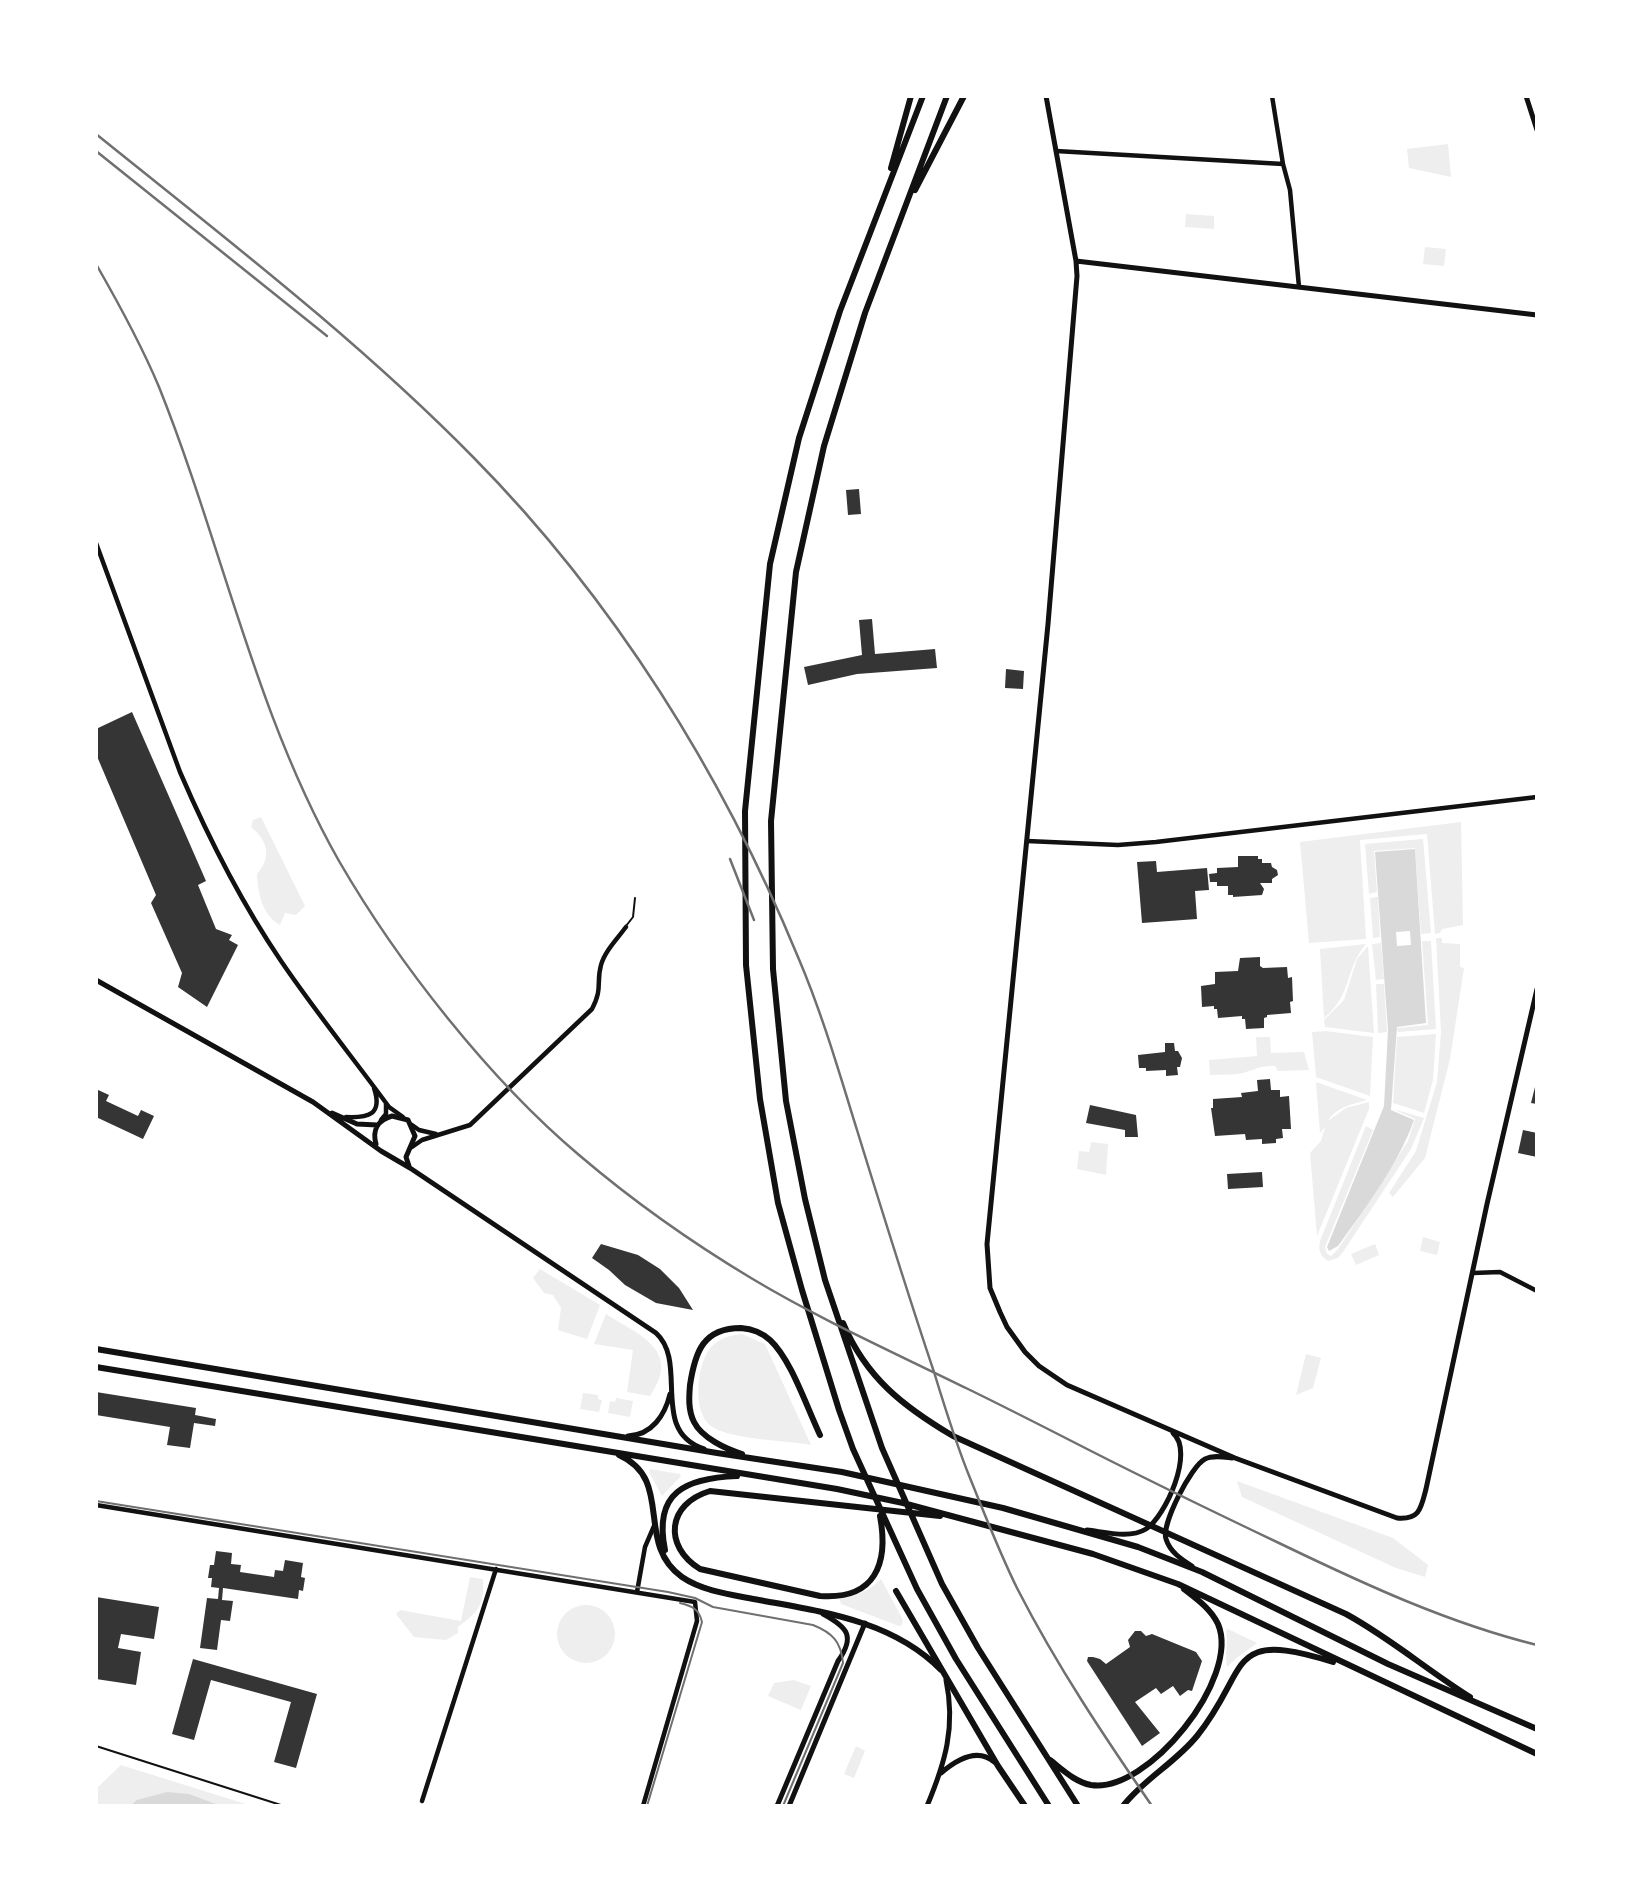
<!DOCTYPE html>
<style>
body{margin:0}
#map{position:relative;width:1633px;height:1902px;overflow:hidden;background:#fff;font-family:"PT Serif",serif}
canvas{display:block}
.frame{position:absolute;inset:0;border:98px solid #fff;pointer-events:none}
</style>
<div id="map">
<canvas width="1633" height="1902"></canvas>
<div class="frame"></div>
</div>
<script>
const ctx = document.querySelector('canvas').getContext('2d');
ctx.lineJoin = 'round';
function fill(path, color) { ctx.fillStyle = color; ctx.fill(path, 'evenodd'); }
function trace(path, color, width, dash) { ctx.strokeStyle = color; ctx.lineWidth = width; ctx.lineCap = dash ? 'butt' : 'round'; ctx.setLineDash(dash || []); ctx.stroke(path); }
fill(new Path2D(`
 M1448,144L1451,177L1409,168L1407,149Z
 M1186,214L1214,216V229L1185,227Z
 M1425,247L1446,249L1444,266L1423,264Z
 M261,817L305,906L296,915L285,913L280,925C262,915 258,893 257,874C272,857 268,841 251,827L253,820Z
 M1461,822L1463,925L1442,929L1440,933L1435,934L1427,834L1360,840L1366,939L1309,943L1300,842Z
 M1423,839L1431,933L1421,934L1415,848L1374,851L1377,892L1369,894L1365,844Z
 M1378,897L1380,937L1373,938L1370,898Z
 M1436,938H1442V943L1460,944V967L1464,968L1450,1059L1425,1158L1393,1197L1389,1193L1416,1151L1437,1082L1441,1032Z
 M1422,941H1431L1436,1029L1398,1032L1397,1028L1428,1025Z
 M1381,943L1384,979L1376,980L1372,944Z
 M1366,944C1344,970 1353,994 1324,1018L1320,949Z
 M1368,946L1374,1033L1325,1027L1324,1020L1344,1000L1357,959Z
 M1376,984H1384L1387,1032L1378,1033Z
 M1326,1031L1373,1037L1370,1096L1316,1077L1312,1032Z
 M1436,1034L1433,1080L1424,1113L1393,1103L1397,1037Z
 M1256,1037H1270L1271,1053L1304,1052L1309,1070L1278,1071L1275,1066C1260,1066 1259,1068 1246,1072C1235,1076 1221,1074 1210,1075L1209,1060L1257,1056Z
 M1316,1082L1367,1100C1353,1104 1336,1107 1328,1121L1346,1108L1369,1102V1109L1317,1236L1310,1153L1321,1141L1325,1127L1320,1133Z
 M1393,1109L1424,1118L1411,1149L1343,1252L1338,1258L1328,1261C1320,1256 1318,1250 1320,1241L1366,1126L1373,1130L1325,1247L1327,1254L1331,1256L1338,1249L1408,1141L1415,1119Z
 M1091,1142L1108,1144L1106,1175L1077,1169L1079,1151L1089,1152Z
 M1423,1237L1440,1242L1437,1255L1420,1251Z
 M1375,1244L1379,1255L1356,1265L1351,1254Z
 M540,1269L600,1305L587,1339L558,1330L561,1308L553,1295L544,1293L533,1278Z
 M606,1314C639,1335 682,1350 650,1396L627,1392L633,1350L594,1344Z
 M742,1334L765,1344L811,1445C785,1440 731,1440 711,1426C691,1412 697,1361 712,1346C721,1338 730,1335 742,1334Z
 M1306,1354L1321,1358L1313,1388L1296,1395Z
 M583,1393L598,1395V1399L602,1400L599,1412L580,1409Z
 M616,1398L633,1401L630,1417L608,1413L610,1401L615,1402Z
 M650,1469L680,1474L681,1476L662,1496L649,1472Z
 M1237,1481L1393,1538L1428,1565L1425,1577L1396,1568L1242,1497Z
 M470,1577L483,1579C484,1606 479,1611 458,1627V1633L446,1640L414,1637L396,1614L400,1610L461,1621Z
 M881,1579L903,1620L902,1625L899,1626L841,1604L839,1597C856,1597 869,1591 881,1579Z
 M557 1634a29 29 0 1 1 58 0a29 29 0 1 1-58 0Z
 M1228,1629L1257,1643L1238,1657L1227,1667C1225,1660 1228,1641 1226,1630Z
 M794,1680L811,1686L801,1710L768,1696L774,1683Z
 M856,1746L865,1751L854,1778L844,1774Z
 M121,1765L252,1806H96V1789Z`), '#eee');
fill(new Path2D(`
 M1415,849L1426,1023L1397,1027L1391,1110L1414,1120C1398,1165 1366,1207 1338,1246L1329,1251L1327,1247L1384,1106L1388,1030L1375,852ZM1410,931L1411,945L1397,946L1396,932Z
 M167,1792L189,1794L221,1806H130L137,1800Z`), '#d9d9d9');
fill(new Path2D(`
 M859,489L861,514L848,515L846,490Z
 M872,619L875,654L935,649L937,668L857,674L808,685L804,667L862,655L859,620Z
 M1006,669L1024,671L1023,689L1005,688Z
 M132,712L206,881L198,885L216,929L232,935L229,940L238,945L207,1007L178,987L182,973L151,903L156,895L96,754V729Z
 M1238,856H1258V859H1262V863H1271L1272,867L1277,870L1278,875L1272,879V883H1260L1264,889L1262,895L1233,897V895H1228V886H1217V882H1210L1209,874L1217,873V868L1238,867Z
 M1156,861L1157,872L1207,868L1209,890L1195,891L1197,919L1142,923L1137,862Z
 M1260,957V966L1263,968L1287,967L1288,978L1292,977L1293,1001L1290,1002L1291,1013L1267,1015V1017L1264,1018V1028L1246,1029L1245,1019H1242V1016L1218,1018L1217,1009H1214V1006L1202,1007L1201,986L1215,984V972L1238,971L1240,958Z
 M1165,1043H1174L1175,1051H1178L1182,1058L1180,1067H1177L1178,1075L1166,1076V1070L1146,1071V1068H1139L1138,1055L1165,1052Z
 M1270,1079L1271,1090H1280V1097L1289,1096L1291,1129H1282L1283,1138L1276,1139V1143L1262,1144V1139L1246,1140L1245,1134L1215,1136L1211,1108H1213V1099L1242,1097L1241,1093L1258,1091L1257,1080Z
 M1536,1083H1537V1104L1531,1103Z
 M96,1089L109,1095L106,1101L138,1116L141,1110L154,1116L143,1139L96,1117Z
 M1090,1105L1136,1115L1138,1137H1125V1130L1086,1123Z
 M1523,1130L1537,1133V1157L1518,1153Z
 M1262,1172L1263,1187L1228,1189L1227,1174Z
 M601,1244L638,1255L660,1269L679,1288L693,1310L656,1303L625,1285L609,1270L592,1258Z
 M96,1392L196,1408L195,1415L216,1419L215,1426L194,1423L190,1448L167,1445L170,1427L96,1415Z
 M216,1551L232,1553L231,1564L241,1565L240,1572L274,1577L275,1570L283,1571L285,1560L303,1563L301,1577L305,1578L303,1591L299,1590L298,1599L223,1588L222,1600L233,1601L230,1621L221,1620L217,1650L200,1648L207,1598L218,1599L219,1588L211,1587L212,1578H208L210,1565H214Z
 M96,1597L159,1607L154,1639L121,1634L118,1648L141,1652L136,1685L96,1679Z
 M1135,1631H1141L1146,1636L1152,1634L1196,1652L1202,1661L1192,1691L1188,1690L1180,1696L1173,1686L1161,1694L1156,1688L1135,1702L1160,1733L1142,1746L1087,1661L1088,1657H1093L1100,1659L1106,1664L1130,1647L1128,1640Z
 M193,1659L317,1694L296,1768L274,1762L291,1702L211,1680L194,1740L172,1734Z`), '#353535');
trace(new Path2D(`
 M626,926L633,917L635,898
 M96,1746L284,1806`), '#111', 2);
trace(new Path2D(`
 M1272,96L1283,164L1290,190L1299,287
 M1056,151L1283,164
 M96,543L180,772C208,837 241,902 281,961C315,1011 353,1058 389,1107L403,1117
 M1027,841L1118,845L1156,842L1537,797
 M346,1117C368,1118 383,1115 374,1088
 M381,1120L386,1114V1104
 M412,1125L419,1130L436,1134
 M412,1147L422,1140L470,1125L592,1009C603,988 596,983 601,965C605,951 617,939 626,927
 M1473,1273L1500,1272L1537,1291
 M96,1505L695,1602L697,1621L643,1806
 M637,1592L645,1547L654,1526
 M422,1801L496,1569`), '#111', 4.5);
trace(new Path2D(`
 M1046,96L1076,261L1077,276L1048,624L987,1244L990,1288L1000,1312L1007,1327L1025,1352L1039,1366L1067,1385L1235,1458L1397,1518C1420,1520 1421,1508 1426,1489L1487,1204L1537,989
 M1526,96L1537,130
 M1076,261L1537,315
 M96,980L313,1102L381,1151L410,1168L656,1333C689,1363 649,1431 704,1449
 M332,1113L357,1124L377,1125
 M376,1144C372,1130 378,1120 392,1116L408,1120L415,1136L406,1157L409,1166
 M628,1436C652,1435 665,1415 670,1394
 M1087,1530C1105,1532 1130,1539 1146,1529C1165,1517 1195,1452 1173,1433
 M1192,1566C1181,1559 1170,1552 1166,1539C1161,1525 1191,1466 1205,1459C1213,1455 1223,1457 1232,1458
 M941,1773C955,1761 977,1747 994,1762
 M777,1806L838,1661C856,1636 847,1627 823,1614
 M789,1806L865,1623
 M927,1806C945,1763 956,1727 946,1680`), '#111', 5);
trace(new Path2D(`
 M923,96L840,311L799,438L770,564L745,811L746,965L760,1099L778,1203L802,1290L839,1410L853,1449L917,1589L956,1659L1049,1806
 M947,96L865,313L824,446L796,572L771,821L773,969L786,1101L805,1199L825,1280L882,1448L942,1584L978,1648L1078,1806
 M891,168L911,96
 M915,190L964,96
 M843,1323C866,1378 904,1407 953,1436L1346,1614C1390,1638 1427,1670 1470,1697
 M96,1349L717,1453L842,1472L1003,1508L1138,1547L1202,1572L1388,1664L1537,1729
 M96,1367L837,1489L903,1503L1093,1554L1178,1584L1537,1754
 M742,1454C726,1449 702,1438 694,1422C688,1410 689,1397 690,1385C695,1352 703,1328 741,1328C753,1329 761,1332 770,1340C791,1359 807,1408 820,1435
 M619,1455C675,1480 634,1543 682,1577C704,1592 734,1595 759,1600C824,1612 893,1621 941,1670
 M880,1516C889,1564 875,1600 820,1596L700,1569C663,1546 667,1504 710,1491L940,1516
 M665,1550C653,1492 686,1478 737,1476
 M896,1591L998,1766L1025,1806
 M1050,1760C1063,1770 1075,1782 1091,1785C1147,1794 1241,1678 1218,1624C1211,1609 1197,1599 1184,1589
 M1123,1806C1144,1779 1175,1763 1197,1736C1251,1669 1224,1628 1333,1662`), '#111', 6);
trace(new Path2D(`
 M96,1501L668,1592L695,1598L713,1607L813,1625C833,1633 841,1642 843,1663L783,1806
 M647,1806L702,1622C699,1609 692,1606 680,1603`), '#707070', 2);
trace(new Path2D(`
 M96,134C225,238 357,339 474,458C614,600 722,773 798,957C822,1013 839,1072 857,1130C882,1211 907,1292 934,1372C945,1408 956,1444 970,1478C985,1515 1000,1554 1018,1590C1057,1666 1104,1736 1152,1806
 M96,151L327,336
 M96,264C119,304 141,344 159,387C222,544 255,713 339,861C398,963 489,1079 579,1155C633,1201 691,1242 751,1278C821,1320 895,1353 968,1389C1009,1409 1050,1430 1091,1451C1154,1483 1218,1514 1281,1544C1364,1584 1448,1623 1537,1645
 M730,859L754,920`), '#707070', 2.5);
</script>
